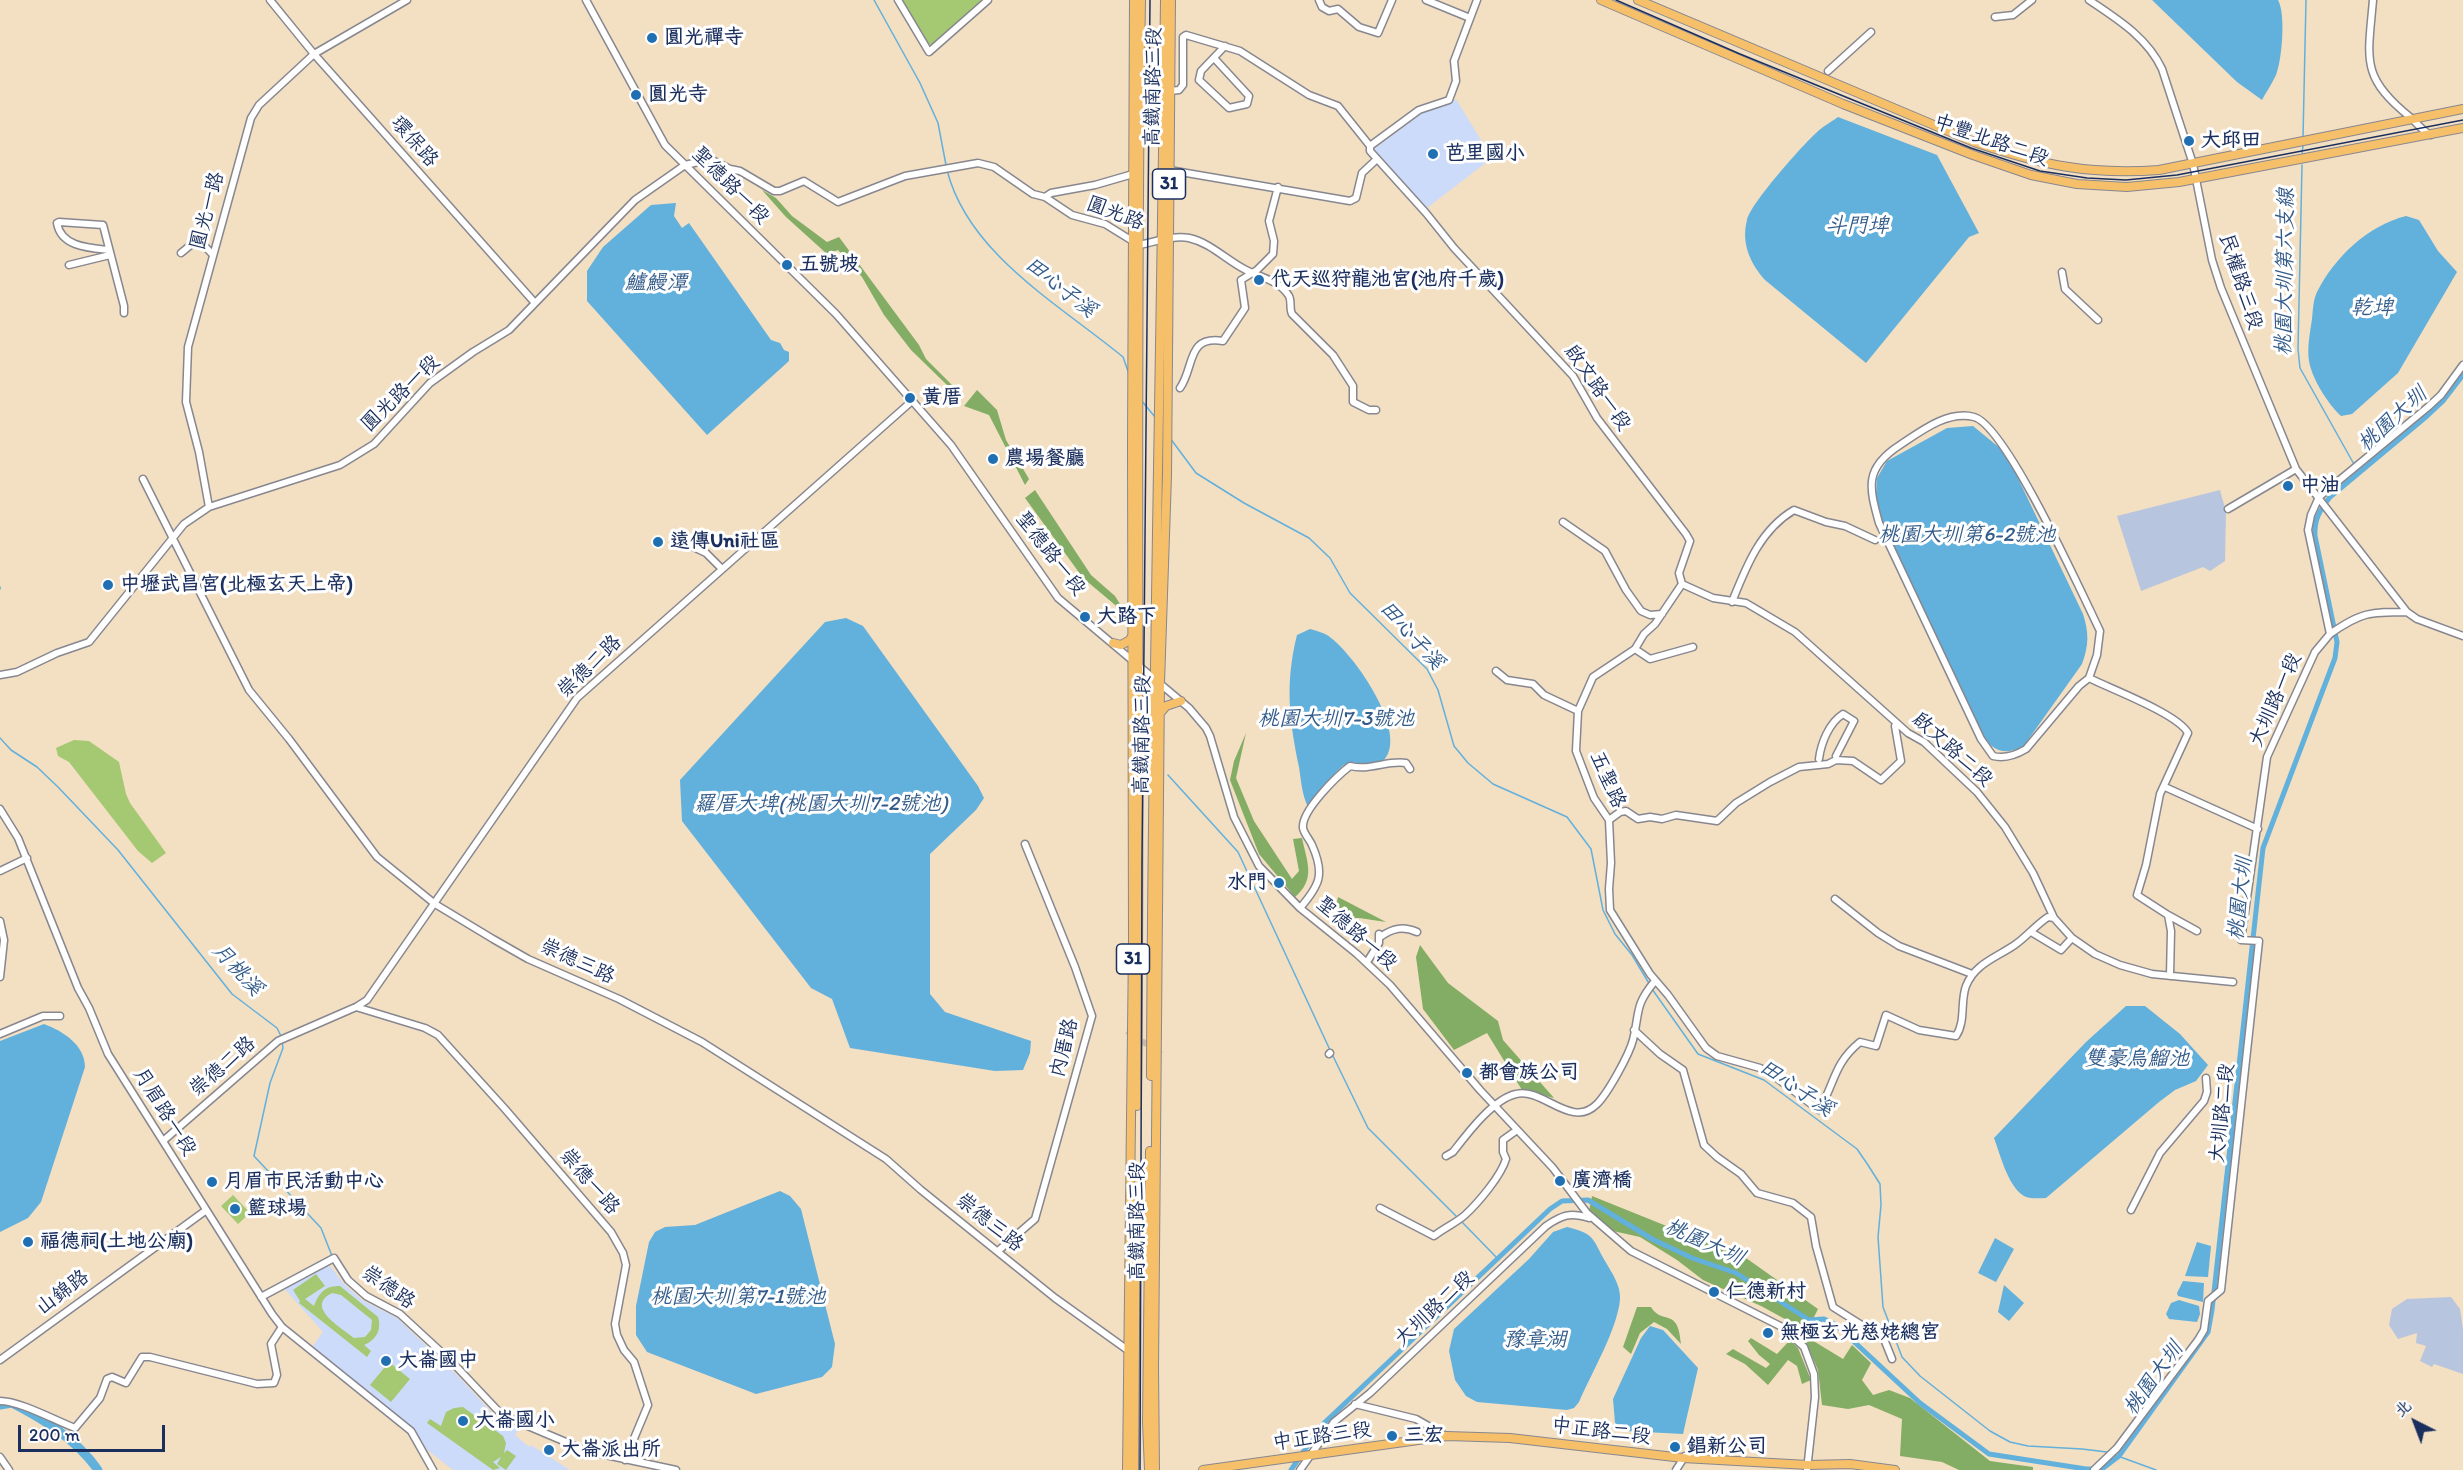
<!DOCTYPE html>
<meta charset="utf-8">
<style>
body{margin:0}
#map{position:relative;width:2463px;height:1470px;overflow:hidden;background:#f3dfc2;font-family:Itim,"LXGW WenKai TC",sans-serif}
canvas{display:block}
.north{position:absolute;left:2385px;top:1392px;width:60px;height:60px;-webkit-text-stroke:4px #fff;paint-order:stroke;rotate:318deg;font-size:16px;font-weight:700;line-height:24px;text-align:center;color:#1b2f5e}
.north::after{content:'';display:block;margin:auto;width:21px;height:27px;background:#1b2f5e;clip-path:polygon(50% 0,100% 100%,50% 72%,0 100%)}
.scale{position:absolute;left:18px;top:1425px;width:147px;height:27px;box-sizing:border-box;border:3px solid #1b2f5e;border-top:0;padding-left:8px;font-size:18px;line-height:21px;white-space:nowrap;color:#1b2f5e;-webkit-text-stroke:4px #fff;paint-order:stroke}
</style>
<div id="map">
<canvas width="2463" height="1470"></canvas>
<div class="north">北</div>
<div class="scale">200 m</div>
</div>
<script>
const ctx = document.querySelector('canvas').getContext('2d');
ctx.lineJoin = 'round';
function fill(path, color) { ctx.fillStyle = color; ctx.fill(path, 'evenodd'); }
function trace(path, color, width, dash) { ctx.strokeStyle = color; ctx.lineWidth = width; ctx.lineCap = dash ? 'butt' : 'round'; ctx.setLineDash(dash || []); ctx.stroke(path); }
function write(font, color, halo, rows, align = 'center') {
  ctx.font = font + ' Itim,"LXGW WenKai TC",sans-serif'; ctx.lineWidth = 6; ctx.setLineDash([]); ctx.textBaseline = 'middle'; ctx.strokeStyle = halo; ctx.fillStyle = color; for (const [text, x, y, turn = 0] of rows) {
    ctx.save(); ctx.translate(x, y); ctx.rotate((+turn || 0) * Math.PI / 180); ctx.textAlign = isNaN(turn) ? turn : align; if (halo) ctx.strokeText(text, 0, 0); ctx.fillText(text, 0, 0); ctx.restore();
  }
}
fill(new Path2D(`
 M1456,99L1492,158L1427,208L1374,149L1425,111L1444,106Z
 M327,1266L331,1267L343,1283L362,1300L397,1318L457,1375L495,1416L519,1429L515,1435L529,1447L531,1445L570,1470H453L426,1449L414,1428L312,1347L323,1332L283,1287Z`), '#ccdbf9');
fill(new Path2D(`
 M2220,490L2226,512L2225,561L2210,571L2203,567L2141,591L2117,516Z
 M2451,1297L2460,1309L2463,1329V1374L2434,1364L2432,1367L2420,1361L2426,1346L2416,1343L2417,1333L2398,1339L2389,1325L2392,1309L2407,1299Z`), '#b8c5de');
fill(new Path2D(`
 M902,0H983L932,45L927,43Z
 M74,740L89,741L119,762L126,794L130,803L166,853L152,863L138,851L69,762L58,756L56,748Z
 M233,1195L250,1213L238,1224L221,1206Z
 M316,1274L325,1286L305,1299L314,1306C318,1294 325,1285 340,1286L378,1317C382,1330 376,1340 364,1345L371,1351L367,1357L299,1303L300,1301L293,1290ZM332,1293L341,1295L372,1320L371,1330L365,1337L354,1338C342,1328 304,1307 332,1293Z
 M389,1362L410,1379L391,1402L370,1385Z
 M463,1407L503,1436L506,1443L504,1453L507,1450L516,1456L506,1470L497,1464L501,1457L493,1462L500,1468L493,1470L427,1423L430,1419L441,1426L446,1412L454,1408Z`), '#a4c972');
fill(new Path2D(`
 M762,190L776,198L792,216L827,242L839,237L919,345L926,359L957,390L948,386L911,350L884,315L862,277L838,250L827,254L786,217Z
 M977,390L997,410L1006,440L1029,479L1025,485L989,415L964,406Z
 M1035,490L1091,575L1115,596L1127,615L1083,578L1025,498Z
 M1246,733L1236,778L1254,821L1292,879L1299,871L1293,839L1302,838C1307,862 1316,879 1295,897L1259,854L1230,780L1234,761Z
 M1338,897L1386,922L1359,918L1333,923Z
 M1420,945L1448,983L1498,1021L1503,1040L1554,1098L1522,1090L1487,1033L1454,1050L1423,1009L1416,957Z
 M1592,1196L1746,1258L1818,1309L1807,1331L1761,1306L1703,1280L1677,1260L1640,1237L1613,1231L1589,1211Z
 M1637,1307H1651C1663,1326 1678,1306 1681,1344L1667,1329L1654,1322L1640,1333L1631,1354L1623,1347Z
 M1802,1334L1843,1359L1852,1345L1871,1363L1862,1380L1873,1395L1889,1390L1910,1398L1990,1461L2033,1467V1470H1959L1942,1462L1900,1456L1902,1419L1869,1405L1848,1409L1822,1405L1818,1370Z
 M1751,1338L1777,1354L1790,1340L1798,1348L1811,1380L1802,1384L1797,1366L1788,1360L1768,1385L1745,1364L1726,1354L1733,1349L1766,1368L1770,1364L1759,1355L1748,1341Z`), '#83ad64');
fill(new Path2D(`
 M2152,0H2278C2286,14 2282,60 2276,75C2272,84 2266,92 2262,100L2237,82Z
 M1838,117L1937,155L1979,233L1969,237L1866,363L1765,280C1750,263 1741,243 1747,220C1751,203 1801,147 1816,133C1822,127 1831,122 1838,117Z
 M676,203L674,216L682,228L689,223L771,340L780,343L784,350L789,352V361L707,435L587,301V271L603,247L651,205Z
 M2406,216L2419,220L2438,251L2457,272L2398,373L2352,414L2341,416C2328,404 2312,379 2309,361C2307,347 2310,333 2312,319C2313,311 2313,300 2317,292C2335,257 2367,226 2406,216Z
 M1973,426L2006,453L2083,614C2089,633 2089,645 2082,664L2023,747C2006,754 1996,753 1984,738L1881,518L1876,495L1877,478L1887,461L1947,428Z
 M846,618L863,626L978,786L984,798L976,810L930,854V994L945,1012L1031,1041L1030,1053L1023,1070L995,1071L850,1048L832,999L811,988L682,821L680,780L825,622Z
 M1310,629C1317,631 1326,633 1331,638C1355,656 1409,733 1384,760C1374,771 1356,758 1344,765C1335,771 1316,798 1308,807C1302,795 1301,780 1299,767C1289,719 1285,683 1297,635Z
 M2126,1006H2145L2180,1034L2208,1065L2196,1081L2175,1090L2159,1102L2046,1198C2040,1198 2032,1199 2026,1197C2009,1190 2000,1154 1994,1138L2086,1042Z
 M44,1024C63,1031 85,1045 85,1067L41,1202L28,1218L0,1232V1041Z
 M780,1191L790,1196L801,1209L835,1344L832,1367L822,1377L756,1394L647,1352L636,1335V1306L649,1242L655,1232L665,1227L695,1225Z
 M1567,1227C1595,1234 1592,1238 1605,1261C1612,1273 1621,1286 1620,1299C1618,1328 1591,1374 1579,1402L1574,1408L1567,1410L1477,1402L1466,1396L1455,1380L1449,1351L1454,1329L1529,1259L1553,1232Z
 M1995,1238L2014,1249L1996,1282L1978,1273Z
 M2197,1242L2211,1246L2208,1277L2185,1276Z
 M2183,1281L2204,1283L2203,1302L2178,1296L2177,1293Z
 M2004,1285L2024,1303L2009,1321L1998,1312Z
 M2179,1300L2199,1306L2200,1314L2197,1322L2169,1319L2166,1314L2171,1303Z
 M1650,1326L1663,1330L1698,1368L1683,1434L1626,1431L1615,1423L1613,1399L1641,1338Z`), '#62b0dc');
trace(new Path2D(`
 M874,0L920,83L938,123L946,165
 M2303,137L2306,0
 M2302,153L2303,146
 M2302,165L2298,349L2300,368L2355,466
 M947,170C968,254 1060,305 1123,357L1129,374
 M1141,400L1155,417
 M1170,438L1196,473L1244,503L1309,538L1330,558L1350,593L1427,669L1438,690L1454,746L1468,763L1493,784L1567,817L1591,849L1603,910L1615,934L1632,955L1650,985
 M0,587V589
 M0,738L11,750L37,767L58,787L118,850L232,994L277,1028L281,1036
 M1168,775L1238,852L1330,1050
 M1652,989L1698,1054L1764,1080L1857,1149L1868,1165L1880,1184L1881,1205L1878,1237L1883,1307L1902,1357L1920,1376L1990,1431L2010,1442L2028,1446L2082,1449L2107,1452
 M282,1041L283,1048L270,1083L254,1156L321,1228L332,1256
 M1332,1054L1368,1128L1457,1217
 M1461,1221L1498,1259
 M2115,1455L2156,1470`), '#62b0dc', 1.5);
trace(new Path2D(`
 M1291,1470L1321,1426L1550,1209L1562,1201L1588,1200L1652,1239L1692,1258L1736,1273L1809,1320L1824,1319L1836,1325L1920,1403L1989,1454L2086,1469H2102L2119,1456L2208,1332L2212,1310L2263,848L2335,658L2337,642L2315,536C2314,519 2320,510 2330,497L2427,416L2443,401L2463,375`), '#62b0dc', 5);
trace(new Path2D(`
 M0,1405L12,1403C45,1420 76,1439 98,1470`), '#62b0dc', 9);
trace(new Path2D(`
 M1127,1031L1161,1054`), '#c8bcae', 6, [6, 3]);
const minor = new Path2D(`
 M270,0L314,54L535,303
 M586,0L665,145L836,314L951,445L1058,598L1189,708L1206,728L1210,736L1234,817L1259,866L1300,908L1357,954L1390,985L1480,1090L1553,1168L1587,1213L1631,1251L1782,1327L1804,1347L1814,1374L1815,1397L1807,1470
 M898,0L929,52L988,0
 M1319,0L1322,7L1329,11L1338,9L1359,27L1378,33L1392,0
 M1426,0L1470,18
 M2089,0C2117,19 2147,37 2162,69L2193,164L2212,260L2221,288L2296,469L2407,612L2417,619L2463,636
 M2373,0C2368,59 2360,77 2410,117C2417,123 2423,132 2431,135
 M1995,17L2013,15L2032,0
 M1214,58L1249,96L1247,104L1229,108L1199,80L1201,71L1225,46
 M1828,71L1871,32
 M1170,91L1179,90L1183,85V37L1186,35L1240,51L1309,95L1338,106L1370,146V151L1426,213L1454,248L1573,376L1597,418L1686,534L1690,541L1679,573L1682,584
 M1370,146L1419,110L1449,100L1456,81L1454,61L1477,0
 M1169,170L1350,201L1356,198L1362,173L1377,159
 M1045,197L1051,193L1095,185L1133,174
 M109,250C89,248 61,247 57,223L59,222L103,225L124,306V313
 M181,253L198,239L213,255
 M69,265L110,255
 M2062,272L2065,289L2098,320
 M1180,388C1195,367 1186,335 1223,341L1245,308L1241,280L1257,270L1273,254L1274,241L1269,221L1278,187
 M143,479L249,690L289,739L377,857L435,904L493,939L528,959L619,999L702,1042L886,1159L921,1190L1055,1298L1129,1351
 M209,507L199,452L186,402L188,347L251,118L259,105L314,54L407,0
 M2228,509L2296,469
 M1563,522L1605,551L1626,590L1641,611L1650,615L1662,614
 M687,544L706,553L722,569
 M1682,584L1655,624L1644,634L1635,649L1593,677L1578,711L1576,751L1594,798L1609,820L1611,863L1609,889L1610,910L1650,974L1668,995L1706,1048L1717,1056L1760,1068L1770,1073L1819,1110C1835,1084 1833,1064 1860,1042L1876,1046L1886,1015L1919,1030L1956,1036C1966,1021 1960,1002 1966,986C1975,963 1998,957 2016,944C2027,936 2036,925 2048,917L2054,918
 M1682,584L1713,598L1746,603L1795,632L1908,733L1924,742L1977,792L2005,827L2033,873L2054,918L2072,938L2095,954L2120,965L2152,974L2233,982
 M1732,602C1746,567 1760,530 1794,510L1826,522L1845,526L1875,540
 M2330,634C2361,612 2370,612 2407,612
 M1635,649L1650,659L1693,647
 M1496,671L1507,680L1533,684L1544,695L1578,711
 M0,675L17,672L57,653L89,642L184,524L209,507L340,465L374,444L430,383L473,352L509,330L635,200L685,165L707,160L714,161L730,169L740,171L774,191H780L804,181L838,202L905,176L978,163L994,167L1033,194L1045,197L1072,215L1105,224L1139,245C1155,242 1173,235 1189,238C1211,243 1226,260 1246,270C1261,278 1279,280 1289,296C1292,302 1289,308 1292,314L1333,355L1353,386V402L1369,410H1376
 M2089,678L2097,655L2100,631C2083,596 2006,425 1974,417C1948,410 1921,431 1900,445C1864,468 1869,487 1879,523L1981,739L1993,756C2005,759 2016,755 2026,749L2079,686L2089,678C2111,689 2178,714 2188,733L2160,794L2146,865L2137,895L2168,915L2171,931L2170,976
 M1819,759C1821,743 1829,723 1843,714L1854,721L1836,756
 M2165,787L2258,829
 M0,809L18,838L78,988L89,1008L108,1054L272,1314L282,1327L411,1431L433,1470
 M1609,820L1620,812L1626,811L1638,819L1650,817L1662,819L1676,815L1717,821L1736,803L1770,782L1799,767L1828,764L1836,760L1853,761L1881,780L1901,761L1895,726L1897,723
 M0,871L27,858
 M1835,899L1878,933L1899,946L1972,974
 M1300,908C1320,885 1325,874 1312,845C1310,840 1304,834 1303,828C1301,811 1337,776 1350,766C1370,771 1387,760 1406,763L1410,769
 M2168,915L2197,931
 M0,921L4,940L0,977
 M2031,932L2061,950L2072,938
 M1380,937C1393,928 1403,926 1417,932
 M1367,962L1379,943V934
 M356,1007L425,1028L438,1035L505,1109L611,1232L623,1253L626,1265L615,1324L617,1335L624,1350L634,1362L648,1405L625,1460
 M1634,1030L1660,1054L1683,1070L1704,1145L1717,1157L1741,1174L1757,1193L1793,1203L1811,1217L1816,1246L1833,1307L1884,1339L1892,1359
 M0,1034L43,1016H60
 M1329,1054L1330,1053
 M163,1141L278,1041L356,1007L367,1000L577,698L912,401
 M1446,1156L1453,1152C1467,1134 1493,1099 1516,1094C1543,1087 1571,1130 1597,1104C1608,1093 1629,1055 1633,1040C1640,1012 1634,1006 1655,981
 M1380,1208L1434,1236C1444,1228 1456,1223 1465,1215C1478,1203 1501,1176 1506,1159L1503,1152V1140L1517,1130
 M2131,1210L2160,1153L2204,1101L2207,1092L2206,1078
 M998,1251L1035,1219L1092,1016L1075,967L1025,844
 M334,1258L348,1280L366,1296L400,1314L452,1362L502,1415L587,1451L676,1470
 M261,1297L334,1258
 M0,1360L205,1211
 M0,1401C20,1401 54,1420 75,1428L100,1398L107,1379L112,1377L126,1383L142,1357H150L257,1384L274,1383L277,1375L271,1344L282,1327
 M1355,1404L1416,1419L1446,1436
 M0,1457L9,1470
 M1300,1470L1334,1422L1370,1393L1546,1226C1562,1215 1570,1212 1589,1218
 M1676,1470L1685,1456
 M2094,1470L2117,1448L2198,1340L2204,1330L2208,1301L2221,1290L2259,941L2241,940L2267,757L2315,652L2330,634L2308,530L2311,515L2319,497L2428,407L2441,395L2463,365`);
const major = new Path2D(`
 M1601,0L1843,104L1973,155L2031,175L2077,184L2127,187L2179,182L2463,128
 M1638,0L1974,142C2041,165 2088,175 2159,170L2463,109
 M1113,643L1121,645L1130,640L1133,634
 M1161,712L1166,706L1181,701
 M1151,1076C1152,717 1161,359 1165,0
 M1137,1106C1141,737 1135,369 1141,0
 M1127,1470L1133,943L1132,447L1134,0
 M1134,1470L1136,1199
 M1149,1470L1147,1422L1150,1151
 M1155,1470L1154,1367L1160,683L1167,476L1171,0
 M1203,1470L1447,1436L1510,1438L1683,1458L1808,1465L1850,1464L1895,1470`);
trace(minor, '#878790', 9);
trace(major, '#878790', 10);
trace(minor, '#fff', 6);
trace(major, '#f6c06b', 8);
trace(new Path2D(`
 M1616,0L1740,54L1971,148L2040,171L2087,178L2126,180L2177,175L2463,120
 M1140,1470L1142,860L1150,0`), '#1b2f5e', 1.5);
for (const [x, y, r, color] of [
 [652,38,6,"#1f6fb2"],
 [636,95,6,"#1f6fb2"],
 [2189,141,6,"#1f6fb2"],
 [1433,154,6,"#1f6fb2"],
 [787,265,6,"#1f6fb2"],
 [1259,280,6,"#1f6fb2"],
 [910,398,6,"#1f6fb2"],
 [993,459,6,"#1f6fb2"],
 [2288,486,6,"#1f6fb2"],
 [658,542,6,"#1f6fb2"],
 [108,585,6,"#1f6fb2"],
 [1085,617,6,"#1f6fb2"],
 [1279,883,6,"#1f6fb2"],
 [1467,1073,6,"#1f6fb2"],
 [1560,1181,6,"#1f6fb2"],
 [212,1182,6,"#1f6fb2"],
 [235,1209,6,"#1f6fb2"],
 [28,1242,6,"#1f6fb2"],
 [1714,1292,6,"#1f6fb2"],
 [1768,1333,6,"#1f6fb2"],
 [386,1361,6,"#1f6fb2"],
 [463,1421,6,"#1f6fb2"],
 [1392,1436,6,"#1f6fb2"],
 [1675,1447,6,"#1f6fb2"],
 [549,1450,6,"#1f6fb2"]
]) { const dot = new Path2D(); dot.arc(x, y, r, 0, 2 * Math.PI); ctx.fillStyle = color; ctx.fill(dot); trace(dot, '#fff', 2); }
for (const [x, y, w] of [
 [1169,184,33],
 [1133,959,33]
]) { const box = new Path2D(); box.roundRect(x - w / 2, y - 15, w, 30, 4.5); ctx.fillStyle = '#fff'; ctx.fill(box); trace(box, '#1b2f5e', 1.5); }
write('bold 18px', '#1b2f5e', null, [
 ["31",1169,184],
 ["31",1133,959]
]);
write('bold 20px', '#1b2f5e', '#fff', [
 ["圓光禪寺",664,38],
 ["圓光寺",648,95],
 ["大邱田",2201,141],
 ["芭里國小",1445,154],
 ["五號坡",799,265],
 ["代天巡狩龍池宮(池府千歲)",1271,280],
 ["黃厝",922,398],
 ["農場餐廳",1005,459],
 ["中油",2300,486],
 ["遠傳Uni社區",670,542],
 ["中壢武昌宮(北極玄天上帝)",120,585],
 ["大路下",1097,617],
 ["水門",1267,883,"right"],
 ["都會族公司",1479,1073],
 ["廣濟橋",1572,1181],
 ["月眉市民活動中心",224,1182],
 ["籃球場",247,1209],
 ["福德祠(土地公廟)",40,1242],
 ["仁德新村",1726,1292],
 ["無極玄光慈姥總宮",1780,1333],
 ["大崙國中",398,1361],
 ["大崙國小",475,1421],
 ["三宏",1404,1436],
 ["錩新公司",1687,1447],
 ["大崙派出所",561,1450]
], 'left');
write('20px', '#1b2f5e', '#fff', [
 ["高鐵南路三段",1154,87,-89],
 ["中豐北路二段",1991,141,19],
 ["環保路",414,142,49],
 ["聖德路一段",730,186,45],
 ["圓光一路",208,211,-75],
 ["圓光路",1115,214,21],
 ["民權路三段",2240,282,72],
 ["啟文路一段",1597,388,55],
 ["圓光路一段",401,394,-44],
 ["聖德路一段",1050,554,52],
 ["崇德二路",590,667,-44],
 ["大圳路一段",2276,700,-66],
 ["高鐵南路三段",1143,735,-89],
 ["啟文路二段",1952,750,42],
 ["五聖路",1607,780,66],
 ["聖德路一段",1356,934,41],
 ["崇德三路",577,962,25],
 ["內厝路",1065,1048,-76],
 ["崇德二路",223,1067,-41],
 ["月眉路一段",164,1112,58],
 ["大圳路二段",2223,1113,-84],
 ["崇德一路",589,1182,49],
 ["高鐵南路三段",1138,1221,-90],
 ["崇德三路",989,1223,39],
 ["崇德路",388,1288,35],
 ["山錦路",63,1293,-37],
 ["大圳路二段",1435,1309,-43],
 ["中正路二段",1601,1432,7],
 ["中正路三段",1322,1437,-8]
]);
write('italic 21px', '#345c8a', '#fff', [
 ["斗門埤",1857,227],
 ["桃園大圳第六支線",2286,272,-89],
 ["鱸鰻潭",656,284],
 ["田心子溪",1060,288,38],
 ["乾埤",2372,309],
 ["桃園大圳",2393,420,-42],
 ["桃園大圳第6-2號池",1967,536],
 ["田心子溪",1411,636,48],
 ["桃園大圳7-3號池",1336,720],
 ["羅厝大埤(桃園大圳7-2號池)",821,805],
 ["桃園大圳",2241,899,-84],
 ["月桃溪",237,970,47],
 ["雙豪烏鰡池",2137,1060],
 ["田心子溪",1796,1089,34],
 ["桃園大圳",1704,1243,24],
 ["桃園大圳第7-1號池",738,1298],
 ["豫章湖",1535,1341],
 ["桃園大圳",2154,1379,-54]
]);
</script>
